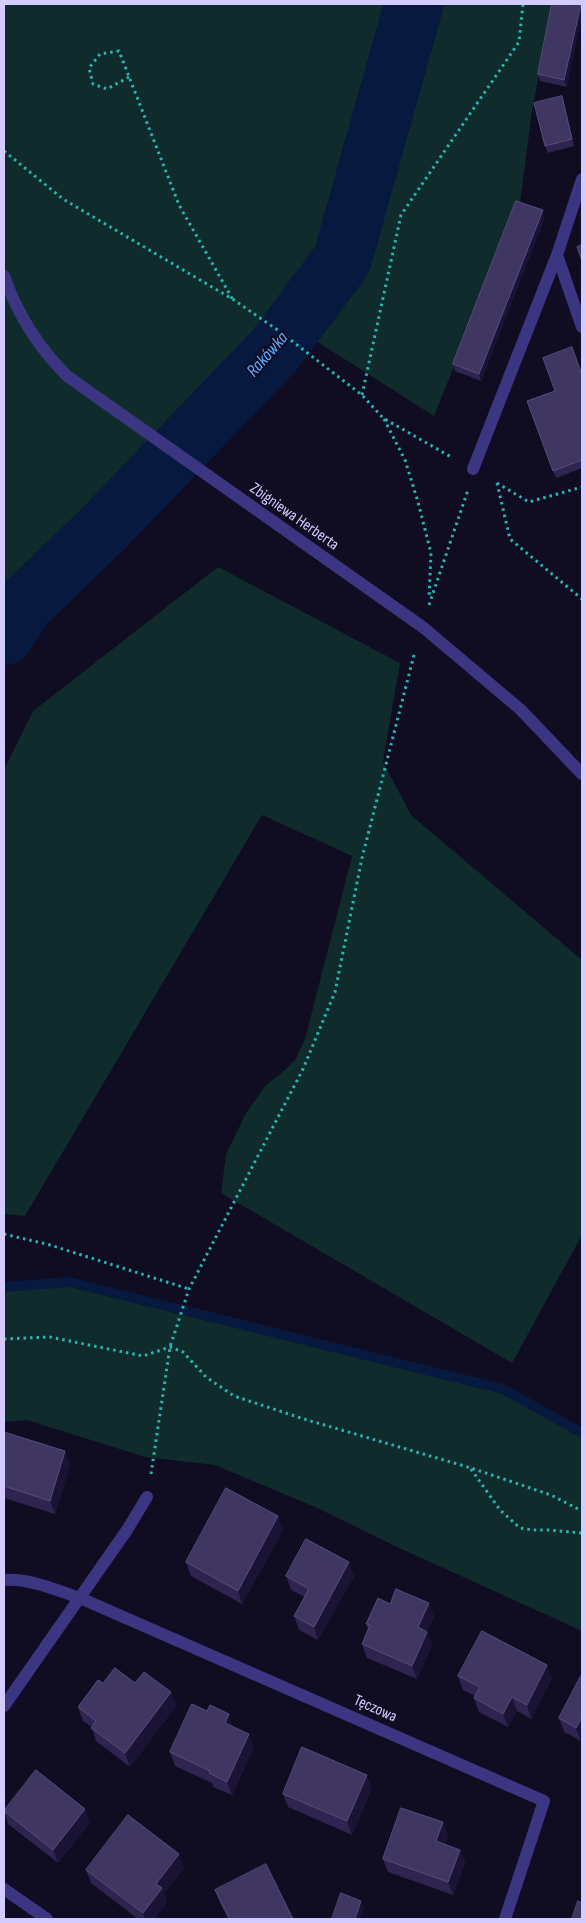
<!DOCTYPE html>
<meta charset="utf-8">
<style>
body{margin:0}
#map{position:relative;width:586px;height:1923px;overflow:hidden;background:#100c21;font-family:"Sofia Sans Condensed",sans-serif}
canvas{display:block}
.frame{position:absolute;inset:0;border:5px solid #d4ccff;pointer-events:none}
</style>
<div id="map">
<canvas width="586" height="1923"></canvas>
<div class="frame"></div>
</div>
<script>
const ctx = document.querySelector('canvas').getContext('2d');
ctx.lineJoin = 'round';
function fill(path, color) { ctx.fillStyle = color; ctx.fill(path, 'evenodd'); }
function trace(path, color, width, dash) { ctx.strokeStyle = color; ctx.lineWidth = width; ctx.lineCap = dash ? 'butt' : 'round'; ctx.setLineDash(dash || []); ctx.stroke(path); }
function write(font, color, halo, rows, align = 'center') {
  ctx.font = font + ' "Sofia Sans Condensed",sans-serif'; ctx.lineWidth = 4.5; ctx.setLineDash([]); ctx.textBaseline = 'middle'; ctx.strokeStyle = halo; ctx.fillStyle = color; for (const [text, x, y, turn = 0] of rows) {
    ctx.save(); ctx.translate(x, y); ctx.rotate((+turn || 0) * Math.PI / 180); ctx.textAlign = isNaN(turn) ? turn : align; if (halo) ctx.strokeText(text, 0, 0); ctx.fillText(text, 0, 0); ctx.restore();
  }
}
fill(new Path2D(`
 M4,4H552L532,111L520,203L434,416L294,327L274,351L103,529L24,605L4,636Z
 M218,567L400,663L383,762L411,815L582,960V1235L512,1363L221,1193L226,1154L246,1113L266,1085L285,1070L295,1060L305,1039L352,856L262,815L25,1216L4,1214V770L33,711Z
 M69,1282L503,1389L582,1433V1631L397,1547L315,1507L215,1465L145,1457L27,1420L4,1422V1287Z`), '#0f2b2b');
trace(new Path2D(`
 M4,1287L69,1282L503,1389L582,1433`), '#07193e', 10);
trace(new Path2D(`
 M4,636L24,605L103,529L274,351L342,260L414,4`), '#07193e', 59);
trace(new Path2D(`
 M129,77L107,89L93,84L89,68L100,54L119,51L179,205L233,300
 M4,151L63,199L234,300L279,331L362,395L383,418L453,458
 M362,395L401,215L519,42L523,4
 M384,419L405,460L418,502L431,553L429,598
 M497,483L510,539L582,599
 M497,483L529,502L582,487
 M429,605L468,490
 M4,1234L50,1245L189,1289
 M4,1339L50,1337L143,1356L170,1347L183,1352L206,1377L234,1396L304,1419L471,1468L551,1495L582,1511
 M471,1469L500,1510L520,1528L533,1530H549L582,1533
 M151,1474L170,1347L189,1289L303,1069L335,992L362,858L415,651`), '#29b6b3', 3, [2.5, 4]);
trace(new Path2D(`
 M557,255L582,327
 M4,276C17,313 39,348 67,376L424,628L521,710L582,774
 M473,469L557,255L582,179
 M4,1580C29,1578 56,1590 80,1598L544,1801L505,1919
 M4,1706L127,1530L147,1497
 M4,1889L47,1919`), '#3b3582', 12);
fill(new Path2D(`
 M552,4L567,87L540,81L538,74Z
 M562,96L564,104L574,146L548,153L545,146Z
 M545,217L481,381L455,371L453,364Z
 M582,375V468L556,478L527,401L555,391Z
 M4,1432L70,1465L55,1514L4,1498Z
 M283,1530L242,1604L191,1576L186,1562Z
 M286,1576H354L318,1640L299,1630L294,1616L305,1597L291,1590Z
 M390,1604L434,1616L427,1632L432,1645L417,1679L367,1658L362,1644L368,1629L366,1624Z
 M458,1676L552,1678L531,1719L517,1711L508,1727L479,1712L474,1698L475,1696L463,1690Z
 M582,1677V1739L581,1741L564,1732L559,1718Z
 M103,1683L171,1692L176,1706L130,1767L96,1741L92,1727L83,1721L78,1707Z
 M233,1726L254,1747L232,1795L213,1787L212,1783L175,1766L170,1752Z
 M372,1788L352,1835L288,1807L283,1794Z
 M4,1810L90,1822L58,1863L8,1824Z
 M443,1822L448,1836L445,1844L460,1850L465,1863L453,1895L388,1872L383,1859Z
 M184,1868L164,1893L167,1902L154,1919H138L91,1883L86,1870Z
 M215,1890L293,1919H228L220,1903Z`), '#2e244f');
fill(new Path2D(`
 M581,4H582V15L567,87L564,80Z
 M543,210L545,217L481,381L479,374Z
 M65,1451L70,1465L55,1514L50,1501Z
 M278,1516L283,1530L242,1604L238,1591Z
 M349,1562L354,1576L318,1640L314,1627Z
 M429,1603L434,1616L427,1632L432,1645L417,1679L412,1666L418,1627Z
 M547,1665L552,1678L531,1719L527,1705Z
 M171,1692L176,1706L130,1767L125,1753Z
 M512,1697L517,1711L508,1727L503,1714Z
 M229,1714L233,1727L225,1723Z
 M582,1717V1739L581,1741L576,1728Z
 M249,1734L254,1747L232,1795L227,1782Z
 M367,1775L372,1788L352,1835L347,1821Z
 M85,1809L90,1822L58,1863L53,1850Z
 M443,1822L448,1836L441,1855L436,1841Z
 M460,1850L465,1863L453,1895L448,1882Z
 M179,1854L184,1868L164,1893L167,1902L154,1919H145L143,1913L156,1884Z
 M361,1901L364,1908L360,1919H355Z`), '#1b1335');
const building = new Path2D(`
 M552,4H581L564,80L538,74Z
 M562,96L572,139L545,146L534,103Z
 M516,201L543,210L479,374L453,364Z
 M582,245V261L577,247Z
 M572,347L582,375V460L553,471L527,401L555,391L543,358Z
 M4,1432L65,1451L50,1501L4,1486Z
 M226,1488L278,1516L238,1591L186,1562Z
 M306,1539L349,1562L314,1627L294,1616L309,1589L286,1576Z
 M396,1589L429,1603L418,1627L427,1632L412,1666L362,1644L370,1625L366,1624L378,1598L390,1604Z
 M482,1631L547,1665L527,1705L512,1697L503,1714L474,1698L480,1687L458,1676Z
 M115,1668L135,1683L144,1672L171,1692L125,1753L91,1728L96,1721L78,1707L98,1680L103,1683Z
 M581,1676L582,1677V1717L576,1728L559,1718Z
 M192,1704L207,1711L210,1705L229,1714L225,1723L249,1734L227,1782L209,1773L210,1771L170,1752Z
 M302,1747L367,1775L347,1821L283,1794Z
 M36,1770L85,1809L53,1850L4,1811Z
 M401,1808L443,1822L436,1841L460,1850L448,1882L383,1859Z
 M128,1815L179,1854L156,1884L162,1888L143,1913L86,1870Z
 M266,1864L293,1919H230L215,1890Z
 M341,1893L361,1901L355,1919H332Z
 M578,1901L582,1903V1919H572Z`);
fill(building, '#403662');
trace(building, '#574d7b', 1);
write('16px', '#d4ccff', '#100c21', [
 ["Zbigniewa Herberta",294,517,35],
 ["Tęczowa",375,1709,24]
]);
write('italic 18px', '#5aacff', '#100c21', [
 ["Rakówka",268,355,-49]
]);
</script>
